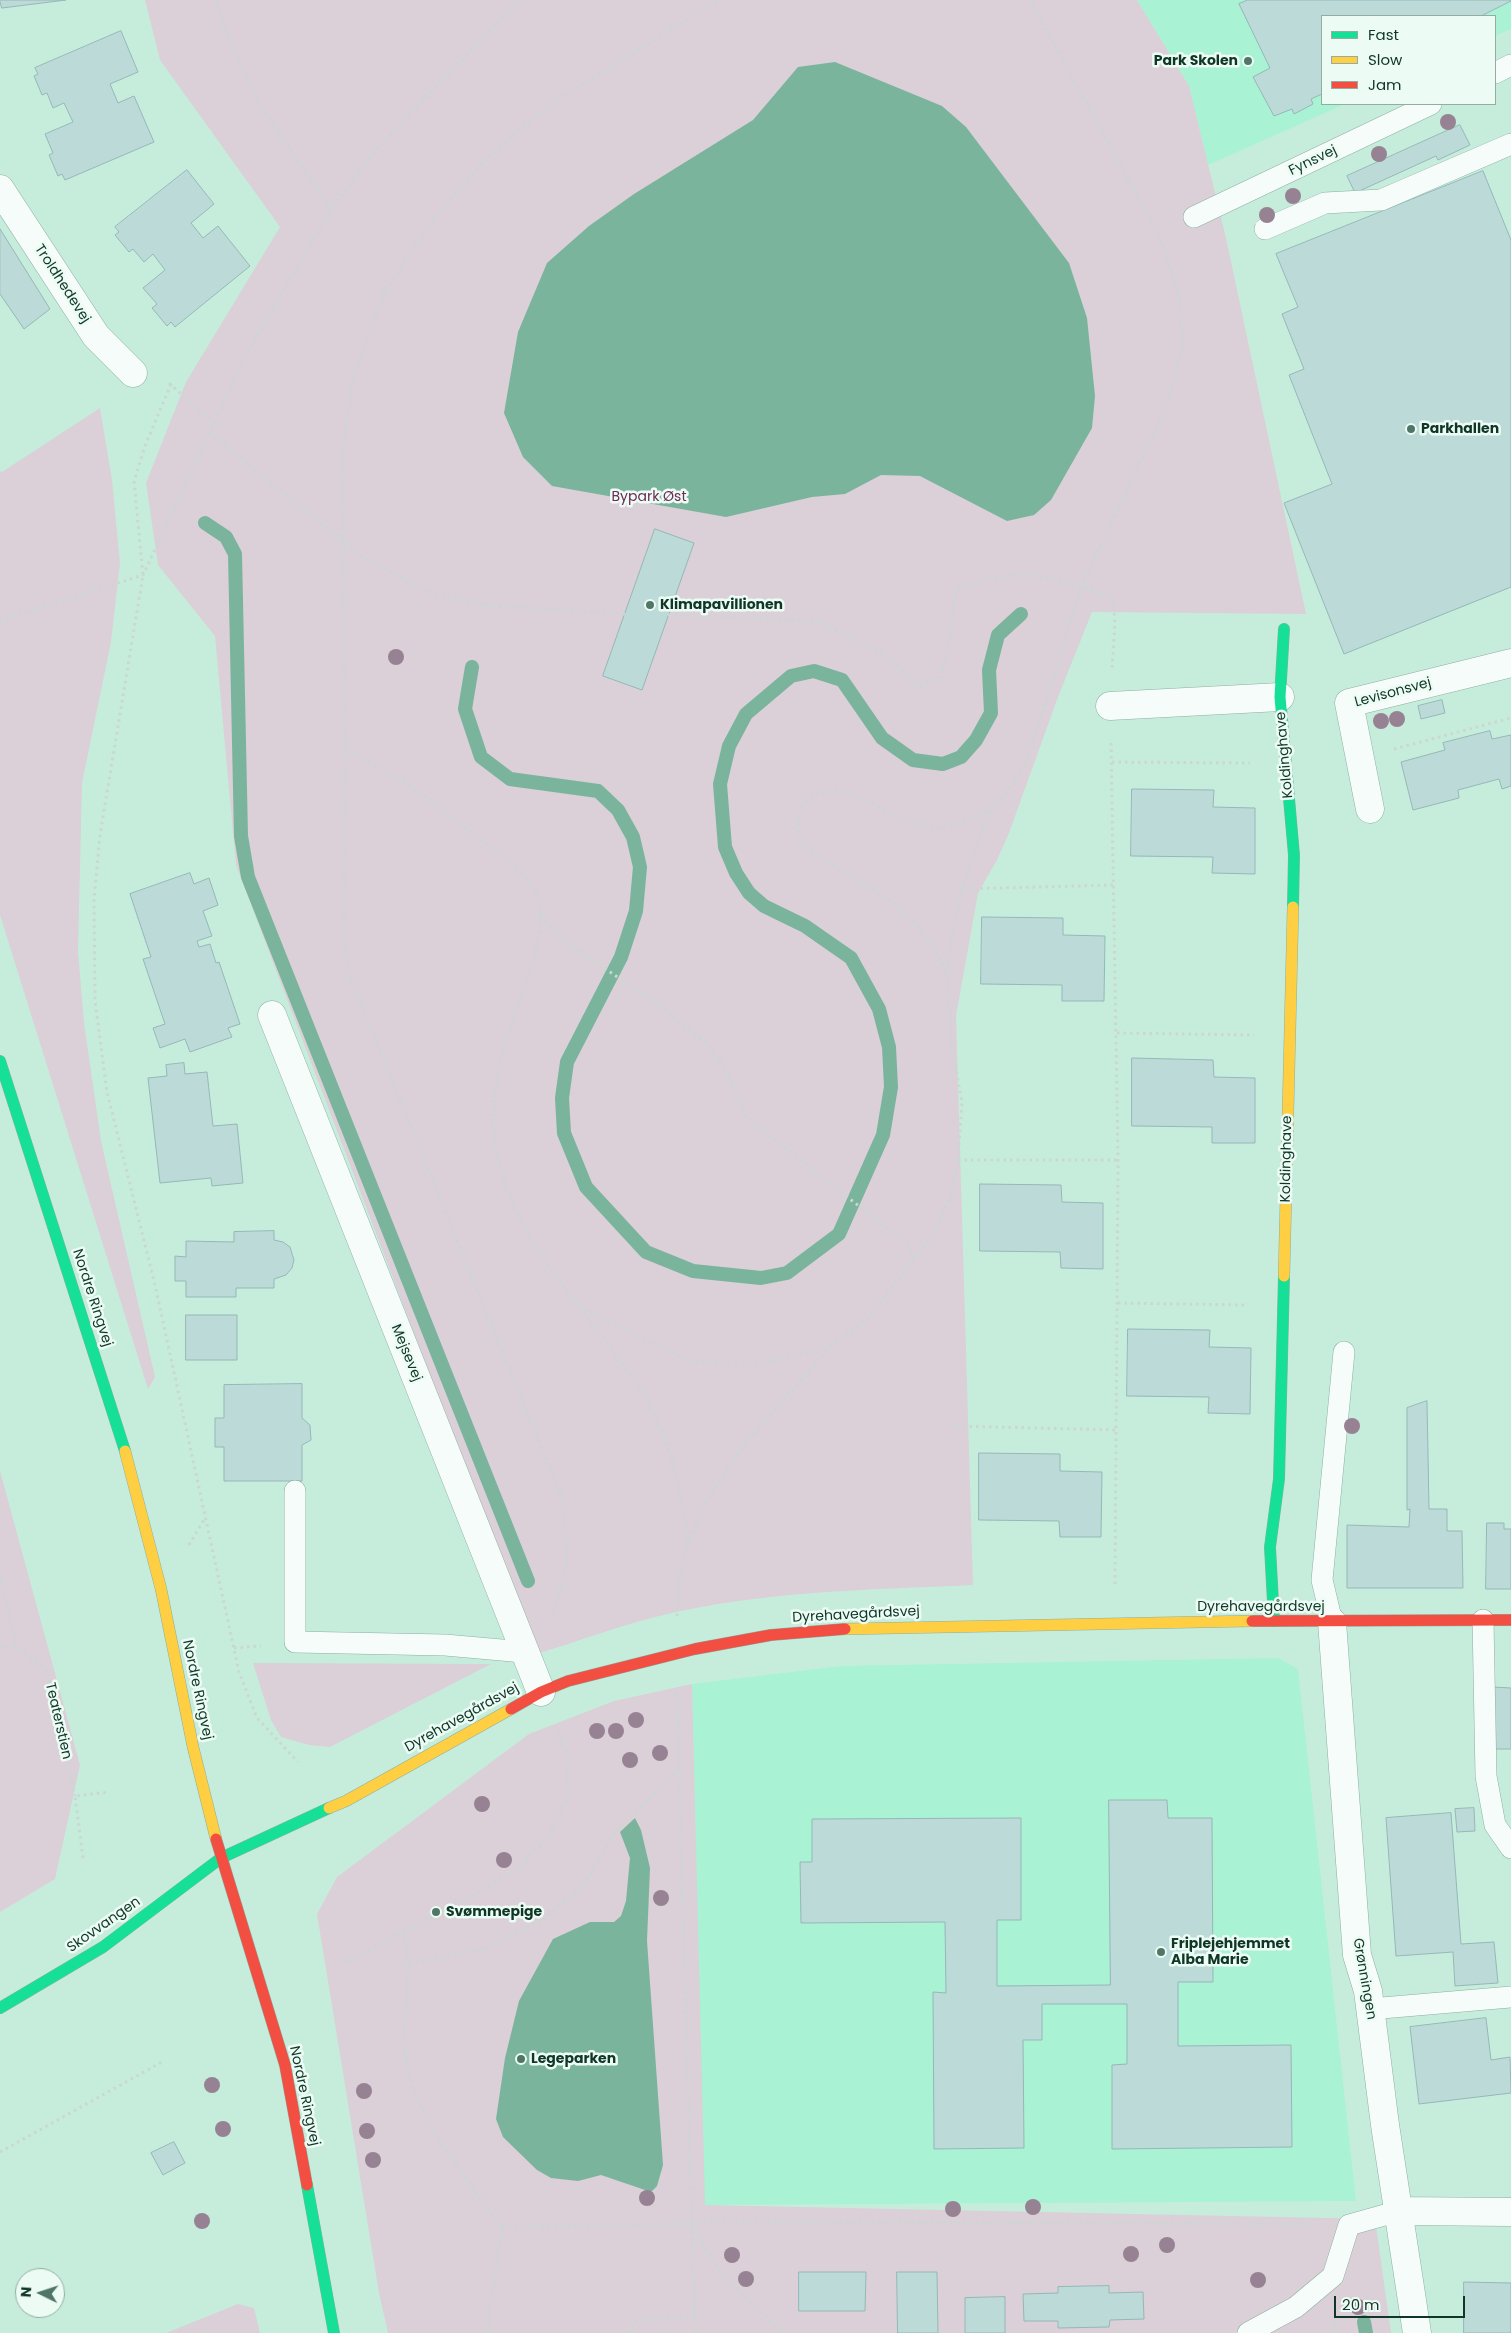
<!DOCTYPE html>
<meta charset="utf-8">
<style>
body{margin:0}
#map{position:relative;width:1511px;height:2333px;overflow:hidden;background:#c6eddc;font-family:Poppins,sans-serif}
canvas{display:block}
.legend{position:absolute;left:1321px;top:15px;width:175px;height:90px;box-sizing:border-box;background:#ecfcf4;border:1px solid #94ada2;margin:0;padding:6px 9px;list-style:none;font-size:15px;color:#103628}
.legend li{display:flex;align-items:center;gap:10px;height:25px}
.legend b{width:25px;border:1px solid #94ada2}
.north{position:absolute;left:15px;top:2268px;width:50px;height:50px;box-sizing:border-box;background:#ecfcf4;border:1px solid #94ada2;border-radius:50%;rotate:274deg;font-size:14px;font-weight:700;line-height:20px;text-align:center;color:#103628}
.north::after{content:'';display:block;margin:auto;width:18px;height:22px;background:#507667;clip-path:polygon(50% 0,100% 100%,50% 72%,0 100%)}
.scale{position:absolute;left:1334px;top:2296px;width:131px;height:22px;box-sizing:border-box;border:2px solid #103628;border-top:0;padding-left:6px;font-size:15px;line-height:18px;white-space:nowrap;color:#103628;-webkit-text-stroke:4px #ecfcf4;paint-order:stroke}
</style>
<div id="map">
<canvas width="1511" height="2333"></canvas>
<ul class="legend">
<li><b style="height:6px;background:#16e098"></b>Fast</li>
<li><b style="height:6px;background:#ffcf43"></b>Slow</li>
<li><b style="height:6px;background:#f24e42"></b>Jam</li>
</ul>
<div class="north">N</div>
<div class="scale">20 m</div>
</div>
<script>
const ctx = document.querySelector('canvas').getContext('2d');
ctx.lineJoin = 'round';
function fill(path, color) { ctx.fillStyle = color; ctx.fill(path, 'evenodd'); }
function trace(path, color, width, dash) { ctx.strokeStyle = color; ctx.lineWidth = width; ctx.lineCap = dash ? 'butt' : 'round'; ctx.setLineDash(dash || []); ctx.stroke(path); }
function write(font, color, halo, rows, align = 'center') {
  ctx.font = font + ' Poppins,sans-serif'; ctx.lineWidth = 5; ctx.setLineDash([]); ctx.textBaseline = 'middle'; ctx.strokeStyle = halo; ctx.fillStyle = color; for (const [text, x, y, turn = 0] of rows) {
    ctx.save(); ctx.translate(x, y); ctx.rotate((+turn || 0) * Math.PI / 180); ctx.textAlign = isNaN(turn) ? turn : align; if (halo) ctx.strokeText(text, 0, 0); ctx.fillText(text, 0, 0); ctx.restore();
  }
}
fill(new Path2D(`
 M1137,0H1511V29L1495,36V16H1322V104H1345L1208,165L1189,86Z
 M1278,1658L1298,1669L1356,2201L704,2205L692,1684L841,1666Z`), '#aaf2d4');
fill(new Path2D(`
 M145,0H1137L1189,86L1226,238L1306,614L1092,612L1058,697L1009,833L997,860L978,893L956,1016L973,1585C868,1590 761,1591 659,1616C618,1626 577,1642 536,1654L236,865L215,636L158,565L146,483L186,382L280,227L160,60Z
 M100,408L112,480L120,563L111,642L82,783L78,951L84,1023L101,1141L155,1377L148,1389L0,915V471L2,472Z
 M0,1471L80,1765L55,1879L0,1912Z
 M253,1663L491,1664L330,1747L309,1745L281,1737L271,1720Z
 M692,1684L705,2205L1375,2219L1391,2333H388L379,2293L317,1914L337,1877L529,1734L614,1701Z
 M238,2304L254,2308L260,2333H166Z`), '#dbcfd8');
fill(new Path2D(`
 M835,62L942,106L966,127L1069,263L1087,318L1095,396L1092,428L1051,500L1034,515L1007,521L920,476L881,475L845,494L812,497L726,517L552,486L523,457L504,413L518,332L547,263L589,226L634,194L753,120L798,67Z
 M635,1818L641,1830L650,1868L647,1941L663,2165L657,2186L651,2192L601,2175L578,2181L551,2178L537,2170L503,2137L496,2119L505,2058L519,2001L553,1939L590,1922H614L621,1916L626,1901L630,1858L620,1832Z`), '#7ab49c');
trace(new Path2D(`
 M205,523L226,537L235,554L241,836L248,877L528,1581
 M472,667L465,709L481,757L510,779L598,791L618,810L633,837L640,867L636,911L621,957L567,1062L562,1098L564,1133L586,1187L646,1252L693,1271L761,1278L787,1273L839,1234L883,1135L891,1087L889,1047L879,1009L851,958L805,926L764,906L749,893L736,873L725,847L720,784L729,746L746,714L791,676L814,671L842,680L882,738L913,760L943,764L961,757L976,740L991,713L989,670L998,635L1021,614
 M1364,2322L1366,2333`), '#7ab49c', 14);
const building = new Path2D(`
 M0,0H66L2,8Z
 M1248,0H1511V1L1481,16H1322V94L1311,99L1313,104L1294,114L1292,109L1274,116L1253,77L1270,68L1239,4Z
 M121,31L138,72L110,84L118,103L134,96L154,142L65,180L62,174L58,176L49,155L53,153L45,134L73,122L64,103L53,108L47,93L42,95L34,76L38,74L35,68Z
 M1460,125L1470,145L1438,160L1436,156L1355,193L1347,176Z
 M187,170L214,204L191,223L203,238L218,226L250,266L175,327L171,322L167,326L152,308L157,304L143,288L165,270L153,254L144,262L133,249L129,252L115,235L119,232L115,227Z
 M1483,171L1511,240V587L1344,654L1284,503L1332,484L1289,375L1304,369L1282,314L1298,307L1276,254Z
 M0,229L50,309L24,329L0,294Z
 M655,529L694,543L642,690L603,676Z
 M1442,700L1445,713L1421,719L1418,706Z
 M1490,731L1492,739L1511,735V786L1502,789L1499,779L1458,790L1459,798L1413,810L1401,762L1445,750L1443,743Z
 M1132,789L1214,790L1213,807L1255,808V874L1212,873L1213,857L1131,856Z
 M190,873L194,884L209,878L218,905L203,911L212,936L197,941L199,947L210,944L216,963L219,962L240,1024L228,1028L232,1037L190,1052L185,1039L160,1048L153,1028L165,1024L143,959L151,957L130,894Z
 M982,917L1063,918V935L1105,936L1104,1001H1062V985L981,984Z
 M1132,1058L1213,1060L1214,1077L1255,1078V1143H1212V1127L1132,1126Z
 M184,1063L185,1074L207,1072L213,1126L237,1124L243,1183L212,1186L211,1178L160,1183L148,1078L167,1076L166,1065Z
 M980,1184L1061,1185L1062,1202L1103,1203V1269L1061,1268L1060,1252L980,1251Z
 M274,1231V1240L283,1242L290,1247L294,1260L292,1268L286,1275L274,1279V1288H236V1297H186V1281H175V1256L186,1257V1241L234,1242V1232Z
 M186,1315H237V1360H186Z
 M1128,1329L1210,1330L1209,1347L1251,1348L1250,1414L1208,1413L1209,1397L1127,1396Z
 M302,1384V1418L310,1425L311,1440L302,1445V1481H224V1447H215V1418H224V1385Z
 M1427,1401L1429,1509H1447V1531H1462L1463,1588H1347V1525L1409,1527L1410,1509L1407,1510V1408Z
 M979,1453L1060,1454V1471L1102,1472L1101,1537H1060L1059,1521L979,1520Z
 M1487,1523H1504V1529H1511V1589H1486Z
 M1493,1687L1511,1688V1749H1493Z
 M1109,1800H1167L1168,1818H1212L1213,1982H1178V2046L1291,2045L1292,2147L1112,2149V2065L1127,2064V2004H1042V2040H1023L1024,2148L934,2149L933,1992L946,1993L945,1922L801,1923L800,1862H812V1819L1021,1818V1920H997V1986L1110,1985Z
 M1474,1808L1475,1831L1457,1832L1455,1809Z
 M1451,1813L1461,1944L1494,1942L1498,1983L1455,1986L1453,1952L1396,1956L1386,1818Z
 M1486,2018L1491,2060L1510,2057L1511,2093L1419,2104L1410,2027Z
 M174,2142L185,2163L163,2175L151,2153Z
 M799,2272H866L865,2311H799Z
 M897,2272H937L938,2333H898Z
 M1464,2282L1511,2283V2333H1464Z
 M1109,2286V2293L1143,2292L1144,2319L1110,2320L1109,2327L1058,2328V2321H1024L1023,2294L1058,2293V2287Z
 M1005,2297V2333H965V2298Z`);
fill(building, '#bcdad8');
trace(building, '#94b8b7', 1);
const lane = new Path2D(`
 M1495,73L1511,65
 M1194,217L1431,104
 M1265,229L1325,203L1381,200L1511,144
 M295,1491V1642L445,1645L524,1652
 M1483,1620L1486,1776L1495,1825L1511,1848
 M1332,1622L1322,1580L1344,1352
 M1370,2009L1511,1997
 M1248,2333L1296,2307L1333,2276L1349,2225L1399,2211`);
const street = new Path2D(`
 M0,189L96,336L133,373
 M1110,706L1280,697
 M1370,809L1349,703L1511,663
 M272,1015L541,1692
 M1332,1622L1357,1955L1368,1991L1385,2125L1417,2333
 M1399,2211L1511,2212`);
const fast = new Path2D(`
 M1284,629L1280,697L1294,855L1293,907
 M0,1061L125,1451
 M1274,1621L1270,1547L1279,1479L1284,1276
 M0,2008L103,1947L221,1858L329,1808
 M307,2185L334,2333`);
const slow = new Path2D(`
 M1284,1276L1293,907
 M125,1451L161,1589L193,1747L216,1839
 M845,1629L1252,1621
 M329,1808L346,1801L511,1709`);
const jam = new Path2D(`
 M1252,1621L1511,1620
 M511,1709L541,1692L568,1681L695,1649L771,1635L845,1629
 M216,1839L285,2065L307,2185`);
trace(lane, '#8cafa1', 22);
trace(street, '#8cafa1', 29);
trace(fast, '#8cafa1', 12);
trace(slow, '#8cafa1', 12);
trace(jam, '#8cafa1', 12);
trace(new Path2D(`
 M216,0L223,24L258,102L331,209
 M169,383L214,424
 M171,384L145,446L134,481L143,575L100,835L94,900L95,1001L107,1092L155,1285L239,1672L257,1718L298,1762
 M209,433L364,558L428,592L484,605L625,614
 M668,615L782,619L824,623L892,660L919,687L939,677L947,652L956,592C1007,562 1063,577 1113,599L1115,623L1112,669
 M0,621L143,575L247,353L331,209L374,152L519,0
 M1111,743L1118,1160L1115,1587
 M1394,749L1511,718
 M345,750C365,760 386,770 405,783C431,800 455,821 480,840C499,855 522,869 535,891C556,926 513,1010 503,1047C497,1075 491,1109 494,1137C503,1204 539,1256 580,1307
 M1112,762L1250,763
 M961,889L1114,885
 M541,914L555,934L665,1010L708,1045L727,1071L746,1117L907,1244L915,1258
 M947,970C954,911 968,863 992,808
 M1117,1033L1254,1035
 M958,1160H1118
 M1118,1303L1245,1305
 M950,1426L1117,1430
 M688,1540C680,1492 672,1443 647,1401C628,1368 602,1338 580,1307L691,1362L759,1364L828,1348
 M189,1545L205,1518
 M0,1576L16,1647
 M677,1616L679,1579L689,1540L710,1495L744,1445L830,1347L869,1317L915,1258L936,1229L951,1195L958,1160L962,1102L952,1047L947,971L920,929L888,899L809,850L799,837L798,818L802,804L817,794L833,790L857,795L905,821L935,829L965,822L992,808L1011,787L1026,763L1082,585L1167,405L1182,349L1180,297L1159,235L1030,0
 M553,1617L567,1563L562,1498L350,977L344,941L345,750L342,456L353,378L385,291L430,224L484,161L550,104L719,0
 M0,1647H16L47,1670L75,1796
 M234,1648L261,1646
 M677,1693L695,2333
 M83,1858L75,1796L109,1792
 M403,1932C405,1943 409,1954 408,1965C408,1993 403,2021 405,2049C409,2112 466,2177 502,2227L488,2318L489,2333
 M345,1963L518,1870L548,1836L568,1799V1755L556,1726
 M409,1964L483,1949L541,1922L584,1885L614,1833L680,1768
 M0,2152L162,2062
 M692,2225L718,2270L783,2333
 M502,2227L692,2224L704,2221L1313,2224
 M1334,2321V2333
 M629,2333L635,2321L695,2316`), '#cad7d2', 3, [2.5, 4]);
trace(lane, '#f6fcfa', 21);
trace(street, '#f6fcfa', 28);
trace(fast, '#16e098', 11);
trace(slow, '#ffcf43', 11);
trace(jam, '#f24e42', 11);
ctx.fillStyle = '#968292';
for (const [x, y] of [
 [1448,122],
 [1379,154],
 [1293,196],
 [1267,215],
 [396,657],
 [1397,719],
 [1381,721],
 [1352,1426],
 [636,1720],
 [597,1731],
 [616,1731],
 [660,1753],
 [630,1760],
 [482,1804],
 [504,1860],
 [661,1898],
 [212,2085],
 [364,2091],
 [223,2129],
 [367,2131],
 [373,2160],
 [647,2198],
 [1033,2207],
 [953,2209],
 [202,2221],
 [1167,2245],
 [1131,2254],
 [732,2255],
 [746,2279],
 [1258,2280],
 [1358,2307]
]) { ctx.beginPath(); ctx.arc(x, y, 8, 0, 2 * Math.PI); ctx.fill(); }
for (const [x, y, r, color] of [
 [1248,61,5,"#507667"],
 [1411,429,5,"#507667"],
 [650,605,5,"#507667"],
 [436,1912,5,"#507667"],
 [1161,1952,5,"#507667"],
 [521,2059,5,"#507667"]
]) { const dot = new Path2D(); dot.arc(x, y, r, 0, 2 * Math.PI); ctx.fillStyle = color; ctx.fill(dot); trace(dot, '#ecfcf4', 2); }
write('bold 14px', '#103628', '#ecfcf4', [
 ["Park Skolen",1238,61,"right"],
 ["Parkhallen",1421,429],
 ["Klimapavillionen",660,605],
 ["Svømmepige",446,1912],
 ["Friplejehjemmet",1171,1944],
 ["Alba Marie",1171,1960],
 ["Legeparken",531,2059]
], 'left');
write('14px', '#103628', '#ecfcf4', [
 ["Fynsvej",1313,161,-26],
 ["Troldhedevej",62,284,57],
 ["Levisonsvej",1393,693,-15],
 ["Koldinghave",1285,755,-95],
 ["Koldinghave",1287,1159,-89],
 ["Nordre Ringvej",92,1298,72],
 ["Mejsevej",406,1353,68],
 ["Dyrehavegårdsvej",1261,1607],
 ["Dyrehavegårdsvej",856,1615,-3],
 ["Nordre Ringvej",197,1690,78],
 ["Dyrehavegårdsvej",462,1718,-29],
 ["Teaterstien",58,1721,77],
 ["Skovvangen",104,1925,-35],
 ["Grønningen",1364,1979,80],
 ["Nordre Ringvej",304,2096,78]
]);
write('14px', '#6f2a55', '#ecfcf4', [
 ["Bypark Øst",649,497]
]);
</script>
